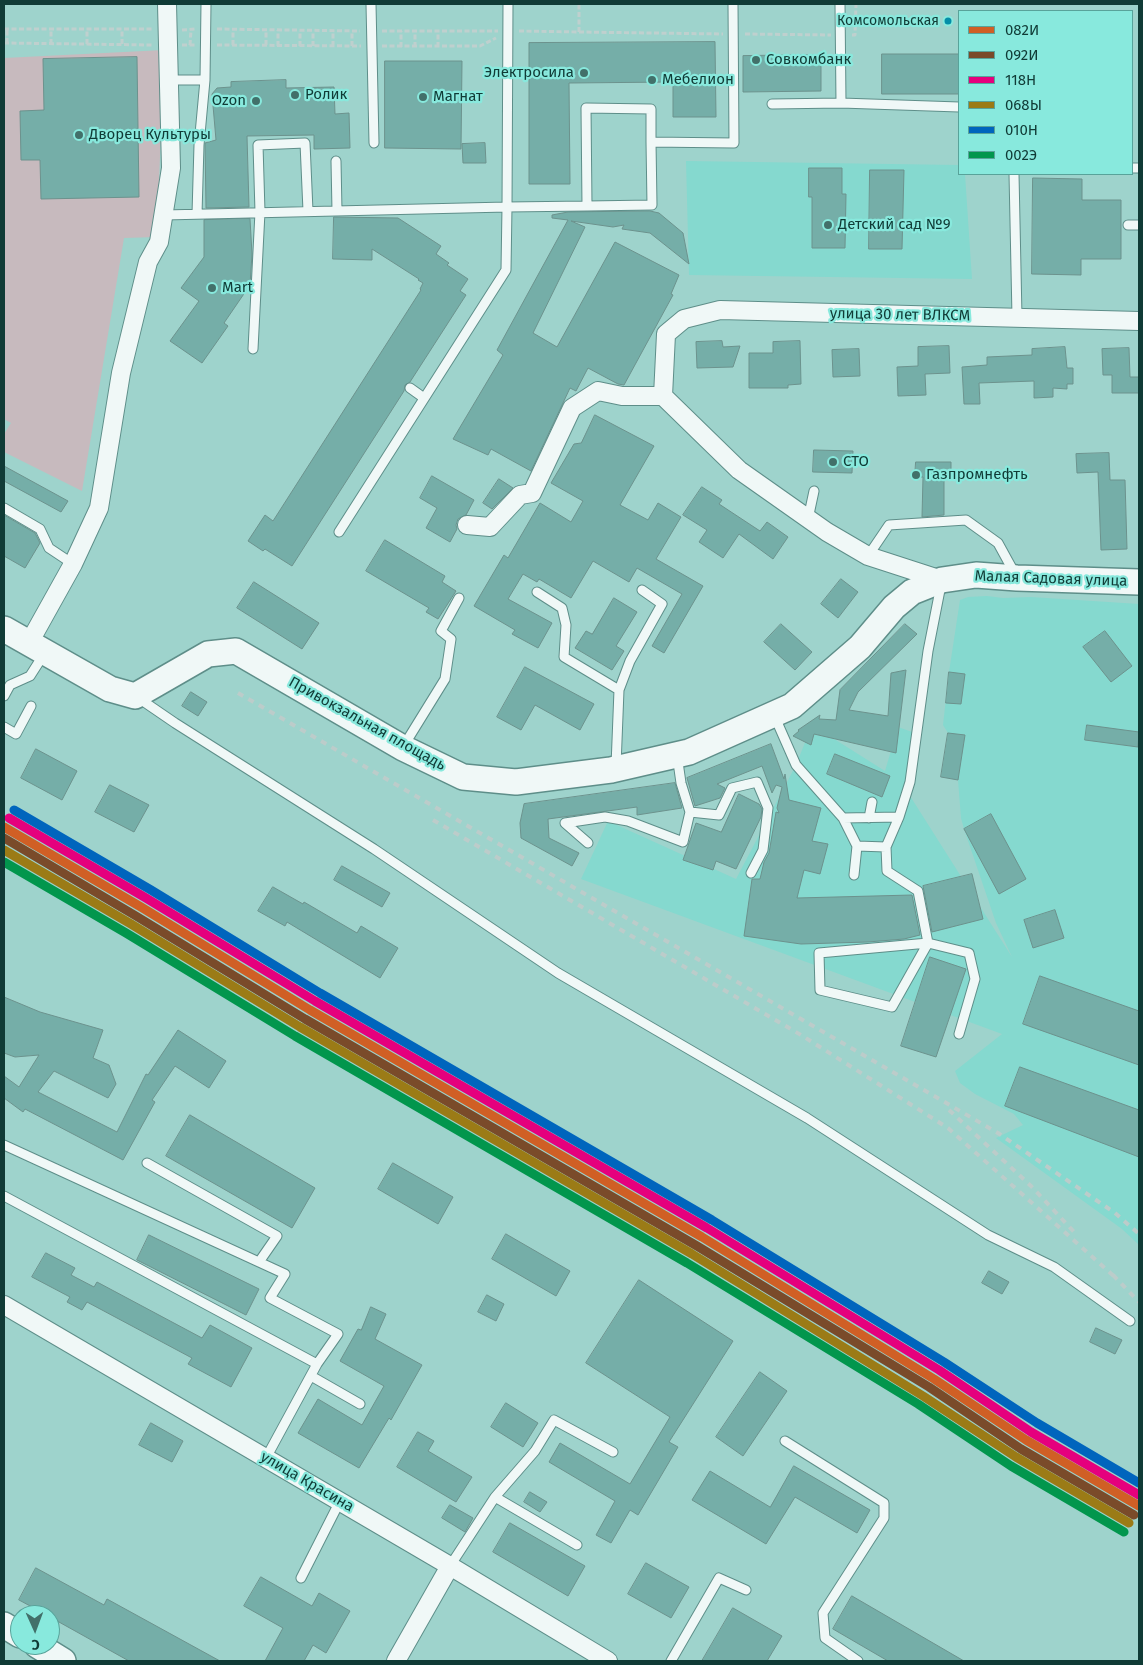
<!DOCTYPE html>
<meta charset="utf-8">
<style>
body{margin:0}
#map{position:relative;width:1143px;height:1665px;overflow:hidden;background:#9ed3cc;font-family:"Fira Sans",sans-serif}
canvas{display:block}
.frame{position:absolute;inset:0;border:5px solid #103b36;pointer-events:none}
.legend{position:absolute;left:958px;top:10px;width:175px;height:165px;box-sizing:border-box;background:#88e9dd;border:1px solid #58a39a;margin:0;padding:6px 9px;list-style:none;font-size:15px;color:#103b36}
.legend li{display:flex;align-items:center;gap:10px;height:25px}
.legend b{width:25px;border:1px solid #58a39a}
.north{position:absolute;left:10px;top:1605px;width:50px;height:50px;box-sizing:border-box;background:#88e9dd;border:1px solid #58a39a;border-radius:50%;rotate:178deg;font-size:14px;font-weight:700;line-height:20px;text-align:center;color:#103b36}
.north::after{content:'';display:block;margin:auto;width:18px;height:22px;background:#42706a;clip-path:polygon(50% 0,100% 100%,50% 72%,0 100%)}
</style>
<div id="map">
<canvas width="1143" height="1665"></canvas>
<div class="frame"></div>
<ul class="legend">
<li><b style="height:6px;background:#d05f25"></b>082И</li>
<li><b style="height:6px;background:#7a4b2a"></b>092И</li>
<li><b style="height:6px;background:#e5007d"></b>118Н</li>
<li><b style="height:6px;background:#9b7b16"></b>068Ы</li>
<li><b style="height:6px;background:#0065bd"></b>010Н</li>
<li><b style="height:6px;background:#02964d"></b>002Э</li>
</ul>
<div class="north">С</div>
</div>
<script>
const ctx = document.querySelector('canvas').getContext('2d');
ctx.lineJoin = 'round';
function fill(path, color) { ctx.fillStyle = color; ctx.fill(path, 'evenodd'); }
function trace(path, color, width, dash) { ctx.strokeStyle = color; ctx.lineWidth = width; ctx.lineCap = dash ? 'butt' : 'round'; ctx.setLineDash(dash || []); ctx.stroke(path); }
function write(font, color, halo, rows, align = 'center') {
  ctx.font = font + ' "Fira Sans",sans-serif'; ctx.lineWidth = 4.5; ctx.setLineDash([]); ctx.textBaseline = 'middle'; ctx.strokeStyle = halo; ctx.fillStyle = color; for (const [text, x, y, turn = 0] of rows) {
    ctx.save(); ctx.translate(x, y); ctx.rotate((+turn || 0) * Math.PI / 180); ctx.textAlign = isNaN(turn) ? turn : align; if (halo) ctx.strokeText(text, 0, 0); ctx.fillText(text, 0, 0); ctx.restore();
  }
}
fill(new Path2D(`
 M686,161L959,165V174H965L972,279L689,275Z
 M987,596L1003,598L1031,597L1139,604V1245L1122,1229L996,1138L1023,1125L1014,1114L975,1094L960,1083L955,1071L1002,1034L581,879L608,821L736,879L796,765L812,725L885,771L898,727L915,733L905,788L1012,957L996,923L964,829L961,818L958,780L941,777L948,733L943,725L949,672L960,600L968,597Z`), '#85d9cf');
fill(new Path2D(`
 M164,50L157,237L124,238L82,491L4,452V434L11,423L4,419V58Z`), '#c7babe');
const building = new Path2D(`
 M715,42L716,117H673V82L569,83L570,184H529V43Z
 M882,54H959V94H882Z
 M821,55V91L743,92V56Z
 M137,57L139,197L41,199L40,160H21L20,111L44,110L43,59Z
 M385,61H462L461,149L385,148Z
 M286,80V88L334,87L335,114L349,113L350,148L314,149V135L247,136L249,207L206,208L205,143L216,140L212,94L217,88L231,87V82Z
 M485,143L486,163H463L462,144Z
 M809,168H842V194H846L845,248H812V197H809Z
 M870,170H904L902,249H869Z
 M1033,178L1082,179V200H1121V259H1081V275L1032,274Z
 M650,211L659,213L683,233L689,264L650,233L622,229L624,225L613,227L571,221L585,227L533,333L557,347L615,242L679,275L671,294L673,295L624,385L618,384L588,368L576,391L570,388L531,471L491,449L488,455L453,439L503,355L497,350L568,220L552,218V215L568,212Z
 M334,217L398,218L441,246L436,254L449,263L447,265L468,279L460,291L466,295L410,382L405,385L404,391L292,566L265,549L263,551L248,541L265,515L273,521L421,290L420,289L423,283L418,280L419,279L372,249V260L333,259Z
 M250,219L252,254L250,285L224,323L228,326L202,363L170,341L199,301L181,288L204,257V220Z
 M722,341L723,347L740,346L733,367L697,368L696,342Z
 M800,341L801,384L788,385V388H749V353H773V342Z
 M949,346L950,373L925,374L926,395L898,396L897,367L918,366V347Z
 M1065,347L1067,368H1073V384H1067V389L1053,388V397L1034,398V381L979,383L980,404H964L962,367L987,365V357L1032,355V349Z
 M1129,348L1130,377H1139V393H1112V375H1103L1102,349Z
 M859,349L860,376L833,377L832,350Z
 M595,415L654,446L620,505L648,520L658,503L681,517L656,559L703,586L664,653L652,646L682,594L637,568L629,582L593,561L571,598L539,579L537,582L523,574L508,599L552,623L538,648L512,634L515,630L474,606L504,555L508,558L540,503L571,522L583,501L551,483L574,444L581,443Z
 M814,450L853,451L852,473L813,472Z
 M1109,453L1110,480H1125L1127,549L1101,550L1098,472L1077,473L1076,454Z
 M916,462H951V478H944V515L922,517L923,477H915Z
 M4,466L68,501L61,512L4,481Z
 M432,476L474,500L466,515L458,519L456,525L457,529L450,542L426,528L437,508L420,498Z
 M499,479L513,488L492,509L483,503Z
 M702,487L722,500L719,504L760,531L767,522L788,537L773,559L739,534L723,558L699,542L707,530L683,515Z
 M4,515L35,533L40,543L25,568L4,556Z
 M385,540L445,576L442,582L456,591L438,619L426,612L429,608L366,571Z
 M841,579L858,592L838,618L821,604Z
 M254,582L319,623L302,649L237,608Z
 M614,598L637,612L616,646L624,651L612,670L575,648L586,631L592,634Z
 M781,624L812,652L795,670L764,642Z
 M905,624L917,634L858,692L849,710L888,716L891,673L906,670L896,753L814,734L811,745L793,736L799,731L798,730L820,715L819,719L836,720L840,690Z
 M1105,631L1132,666L1111,682L1083,647Z
 M525,667L594,704L580,730L535,705L521,730L497,717Z
 M949,672L965,674L961,704L946,703Z
 M191,692L207,702L198,716L182,706Z
 M1087,725L1139,732L1138,747L1085,740Z
 M948,733L965,735L958,780L941,777Z
 M771,744L784,779L785,774L789,800L821,808L812,841L828,844L820,874L804,870L797,898L912,895L920,935L904,939L868,942L801,944L744,936L752,879H760L764,862L769,853L776,812L779,813L777,808L782,787L776,785L772,793L762,766L717,784L725,788L720,798L695,806L687,778Z
 M36,749L77,771L62,800L21,778Z
 M835,754L890,776L882,797L827,774Z
 M675,783L682,808L637,815V807L548,819L549,838L579,853L572,866L521,838L520,823L524,804Z
 M110,785L149,805L134,832L95,812Z
 M739,794L759,804L762,809L761,817L736,869L716,861L713,870L683,860L696,823L721,832Z
 M991,814L1026,879L999,894L964,829Z
 M342,866L390,893L382,907L334,880Z
 M972,874L983,919L932,932L923,886Z
 M273,887L303,904L304,902L357,933L361,926L398,948L380,978L287,922L285,926L258,911Z
 M1055,910L1064,938L1033,948L1024,920Z
 M930,957L966,969L936,1057L901,1046Z
 M1040,976L1139,1011V1065L1023,1024Z
 M4,997L40,1012L103,1030L93,1058L109,1065L116,1084L108,1098L54,1071L38,1092L117,1132L146,1074L148,1075L178,1030L226,1061L209,1088L175,1066L152,1100L155,1102L123,1160L25,1109L23,1112L4,1098V1076L19,1087L39,1055L15,1057L4,1053Z
 M1020,1067L1139,1110V1157L1005,1106Z
 M190,1115L315,1188L292,1228L166,1156Z
 M393,1163L453,1197L438,1224L378,1189Z
 M506,1234L570,1271L556,1296L492,1259Z
 M149,1235L259,1289L246,1315L137,1260Z
 M46,1253L75,1268L71,1275L94,1287L97,1282L202,1338L210,1325L252,1348L231,1387L188,1364L192,1358L87,1302L82,1310L67,1302L70,1297L32,1277Z
 M989,1271L1009,1282L1002,1294L982,1283Z
 M639,1280L733,1341L669,1442L678,1447L638,1515L630,1510L611,1543L596,1535L615,1501L549,1462L560,1443L630,1484L670,1417L586,1363Z
 M487,1295L504,1304L496,1321L478,1312Z
 M371,1307L386,1314L375,1339L422,1365L391,1420L389,1418L359,1468L298,1433L318,1399L362,1425L384,1386L340,1361L358,1329L361,1330Z
 M1096,1328L1122,1340L1115,1354L1090,1342Z
 M760,1372L787,1391L743,1456L716,1437Z
 M506,1403L538,1423L523,1447L491,1427Z
 M151,1423L183,1441L172,1462L139,1445Z
 M418,1432L434,1441L428,1451L472,1477L456,1502L397,1467Z
 M794,1466L870,1510L857,1533L795,1497L766,1544L692,1500L710,1471L770,1507Z
 M530,1492L547,1502L540,1512L524,1502Z
 M450,1505L473,1518L465,1532L442,1518Z
 M510,1523L585,1566L568,1596L493,1552Z
 M646,1563L689,1587L671,1618L628,1594Z
 M36,1568L104,1605L107,1599L220,1661H129L50,1617V1615H47L19,1600Z
 M261,1577L312,1606L319,1593L350,1611L326,1653L313,1645L304,1661H265L283,1628L244,1606Z
 M852,1596L964,1661H888L833,1629Z
 M733,1608L782,1636L767,1661H702Z`);
fill(building, '#75aea8');
trace(building, '#6c928d', 1);
const lane = new Path2D(`
 M371,4L374,143
 M508,4L507,207L587,206L586,108L651,109V142L734,143L733,4
 M840,4L841,103L959,107
 M169,80H205L199,145L197,214
 M205,80L206,4
 M772,104L841,103
 M336,161L337,211
 M1132,168H1139
 M1014,174L1017,317
 M587,206L652,205L651,142
 M164,215L507,207L506,270L339,532
 M1128,225H1139
 M253,349L260,212L258,145L305,143L308,211
 M410,388L424,398
 M4,508L40,529L49,548L73,564
 M808,519L814,491
 M868,556L889,525L966,520L998,543L1015,574
 M537,592L562,608L566,625L564,657L619,690L616,766
 M619,690L630,661L662,604L642,590
 M4,696L10,685L30,676L44,654
 M137,697L175,723L374,849L558,973L807,1118L988,1235L1054,1267L1130,1321
 M774,715L796,765L843,818L857,846L886,847L899,817L910,782L928,651L941,585
 M4,727L16,734L31,706
 M403,747L445,679L451,639L441,631L459,598
 M677,755L681,783L690,812L719,815L732,788L757,782L768,808L763,850L751,873
 M843,818L899,817
 M869,818L872,802
 M588,843L565,823L605,817L628,821L683,842L690,812
 M886,847L887,871L918,891L928,943L969,953L975,979L959,1034
 M854,875L857,846
 M928,943L892,1007L820,990L819,953Z
 M4,1145L285,1274L270,1298L338,1334L317,1364
 M147,1163L277,1236L259,1262
 M4,1196L317,1364L266,1458
 M311,1376L360,1404
 M785,1441L884,1503V1518L823,1613L825,1638L858,1661
 M495,1497L535,1451L554,1420L613,1452
 M450,1566L495,1497L577,1545
 M301,1578L340,1501
 M671,1661L719,1578L746,1590`);
const street = new Path2D(`
 M467,525L490,527L520,495L532,493L572,408L598,391L622,396H663
 M942,580L868,556L827,532L739,470L663,396L666,334L684,319L720,310L1139,321
 M29,643L73,564L99,508L121,373L148,262L159,242L171,168L167,4
 M4,1305L450,1566L608,1661
 M396,1661L450,1566`);
const secondary = new Path2D(`
 M4,629L110,689L135,696L208,654L236,651L403,748L463,777L516,782L611,770L689,752L792,706L860,647L894,607L912,592L942,580L976,575L1017,578L1139,582
 M4,1625L20,1635
 M37,1645L63,1661`);
trace(lane, '#5e8e89', 11);
trace(street, '#5e8e89', 20);
trace(secondary, '#5e8e89', 28);
trace(new Path2D(`
 M4,29H153
 M217,29L360,31
 M182,30L196,29
 M382,31H498
 M519,31L579,32V4
 M579,32L723,34
 M745,34L831,35
 M852,35H855L856,4
 M4,43L153,45
 M7,43V28
 M51,44V29
 M87,44V29
 M122,44V29
 M182,45H196
 M190,45L191,30
 M217,45L361,46
 M233,45V30
 M266,45V30
 M278,46V30
 M300,46V31
 M313,46V31
 M333,46V31
 M352,46V31
 M382,46H480L496,38
 M401,47V31
 M415,47V31
 M438,47V32`), '#bfd0ce', 3, [5, 2.5]);
trace(lane, '#f0f8f7', 9);
trace(street, '#f0f8f7', 18);
trace(secondary, '#f0f8f7', 25);
trace(new Path2D(`
 M238,693L998,1133L1115,1213L1139,1234
 M433,820L801,1035L948,1128L1117,1279
 M949,1110L1031,1186L1076,1234
 M1113,1275L1139,1302`), '#bcccca', 4, [6, 6]);
trace(new Path2D(`
 M4,827L141,907L310,1010L702,1237L934,1379L1026,1440L1139,1506`), '#d05f25', 9);
trace(new Path2D(`
 M4,838L136,916L305,1019L697,1246L929,1387L1021,1449L1134,1515`), '#7a4b2a', 9);
trace(new Path2D(`
 M9,818L146,898L315,1001L707,1228L939,1370L1031,1432L1139,1495`), '#e5007d', 9);
trace(new Path2D(`
 M4,850L131,924L300,1027L692,1254L923,1396L1016,1457L1129,1523`), '#9b7b16', 9);
trace(new Path2D(`
 M14,810L151,890L320,993L712,1220L944,1362L1037,1423L1139,1483`), '#0065bd', 9);
trace(new Path2D(`
 M4,862L126,933L295,1036L687,1263L918,1404L1011,1466L1124,1532`), '#02964d', 9);
for (const [x, y, r, color] of [
 [948,21,4.5,"#048ea8"],
 [756,60,5,"#42706a"],
 [584,73,5,"#42706a"],
 [652,80,5,"#42706a"],
 [295,95,5,"#42706a"],
 [423,97,5,"#42706a"],
 [256,101,5,"#42706a"],
 [79,135,5,"#42706a"],
 [828,225,5,"#42706a"],
 [212,288,5,"#42706a"],
 [833,462,5,"#42706a"],
 [916,475,5,"#42706a"]
]) { const dot = new Path2D(); dot.arc(x, y, r, 0, 2 * Math.PI); ctx.fillStyle = color; ctx.fill(dot); trace(dot, '#88e9dd', 2); }
write('14px', '#103b36', '#88e9dd', [
 ["Комсомольская",939,21]
], 'right');
write('15px', '#103b36', '#88e9dd', [
 ["Совкомбанк",766,60],
 ["Электросила",574,73,"right"],
 ["Мебелион",662,80],
 ["Ролик",305,95],
 ["Магнат",433,97],
 ["Ozon",246,101,"right"],
 ["Дворец Культуры",89,135],
 ["Детский сад №9",838,225],
 ["Mart",222,288],
 ["СТО",843,462],
 ["Газпромнефть",926,475]
], 'left');
write('15px', '#103b36', '#88e9dd', [
 ["улица 30 лет ВЛКСМ",900,315,1],
 ["Малая Садовая улица",1051,579,2],
 ["Привокзальная площадь",367,724,29],
 ["улица Красина",307,1482,30]
]);
</script>
